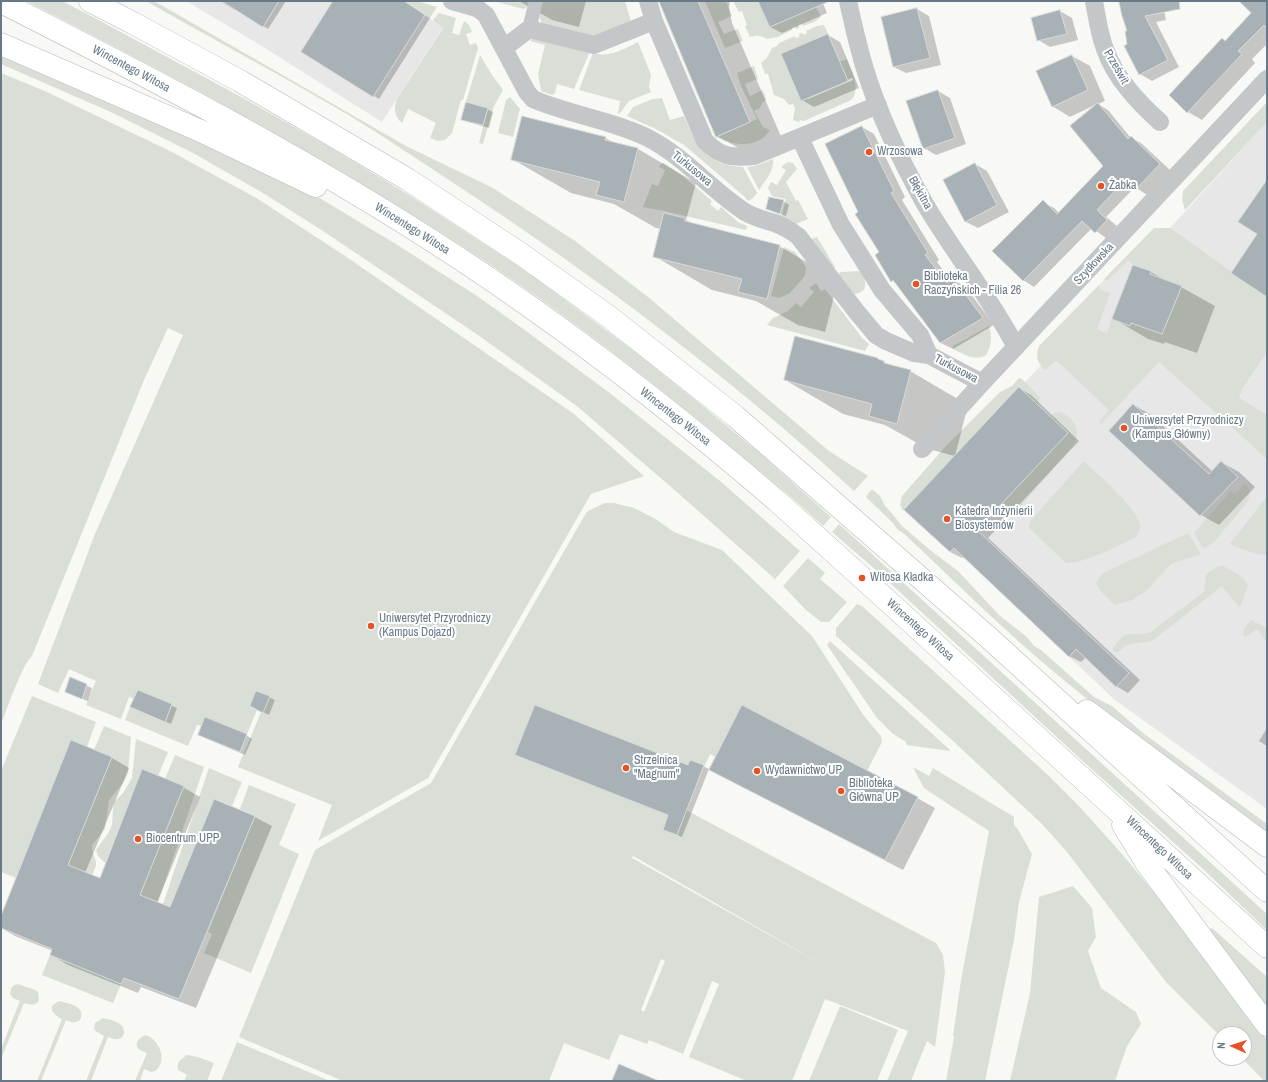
<!DOCTYPE html>
<meta charset="utf-8">
<style>
body{margin:0}
#map{position:relative;width:1268px;height:1082px;overflow:hidden;background:#f8f8f5;font-family:"Archivo Narrow",sans-serif}
canvas{display:block}
.frame{position:absolute;inset:0;border:2px solid #677886;pointer-events:none}
.north{position:absolute;left:1212px;top:1026px;width:40px;height:40px;box-sizing:border-box;background:#fff;border:1px solid #c2c9cf;border-radius:50%;rotate:273deg;font-size:11px;font-weight:700;line-height:16px;text-align:center;color:#677886}
.north::after{content:'';display:block;margin:auto;width:14px;height:18px;background:#e45328;clip-path:polygon(50% 0,100% 100%,50% 72%,0 100%)}
</style>
<div id="map">
<canvas width="1268" height="1082"></canvas>
<div class="frame"></div>
<div class="north">N</div>
</div>
<script>
const ctx = document.querySelector('canvas').getContext('2d');
ctx.lineJoin = 'round';
function fill(path, color) { ctx.fillStyle = color; ctx.fill(path, 'evenodd'); }
function trace(path, color, width, dash) { ctx.strokeStyle = color; ctx.lineWidth = width; ctx.lineCap = dash ? 'butt' : 'round'; ctx.setLineDash(dash || []); ctx.stroke(path); }
function write(font, color, halo, rows, align = 'center') {
  ctx.font = font + ' "Archivo Narrow",sans-serif'; ctx.lineWidth = 4; ctx.setLineDash([]); ctx.textBaseline = 'middle'; ctx.strokeStyle = halo; ctx.fillStyle = color; for (const [text, x, y, turn = 0] of rows) {
    ctx.save(); ctx.translate(x, y); ctx.rotate((+turn || 0) * Math.PI / 180); ctx.textAlign = isNaN(turn) ? turn : align; if (halo) ctx.strokeText(text, 0, 0); ctx.fillText(text, 0, 0); ctx.restore();
  }
}
fill(new Path2D(`
 M186,1H404L443,27L382,122L260,45Z
 M1267,122V809L1115,700L954,549L950,552L904,510L1067,338L1056,330L1154,228H1170Z`), '#e6e7e6');
fill(new Path2D(`
 M26,1H62L91,16L245,99L333,149L409,195L529,273L638,354L699,403L762,455L831,517L823,526C786,491 745,459 706,426C625,360 542,297 454,241C316,152 171,75 26,1Z
 M146,1H154L406,146L493,188L575,241L648,297L829,451L868,476L854,491C730,377 594,275 452,182C418,160 385,137 350,116C283,76 214,40 146,1Z
 M404,1H417L437,7L430,18Z
 M493,1H531L528,6L524,9Z
 M541,1H625L632,25L601,38L543,25L538,15Z
 M705,1H726L732,16L718,22L724,34L738,29L743,41L725,48Z
 M733,1H758L770,27L816,7L821,17L814,22L803,26L802,24L799,25V28L796,29L795,27L792,28V30L778,37L767,39C761,35 757,35 750,37L745,26L747,25L742,11L739,12Z
 M439,13L456,18L452,33L459,35L464,21L469,25L472,32L466,34L470,45L476,43L478,48L463,100H461L452,133L445,140L438,141L430,138L436,123L408,109L402,123C394,117 394,107 397,99L443,28L433,20Z
 M824,25L828,34L781,54L801,100L839,62L847,59C851,71 862,90 851,100L804,121L800,120L799,122L793,120L795,108L793,104L789,105L784,99L774,95L768,74H765L761,63L767,58L772,48L777,46L779,43L795,36L796,38L799,37V34L802,33L804,35L807,33L806,31L817,26Z
 M533,38L591,49L574,89L557,84L555,93L552,95L541,91L538,74L545,45L530,41Z
 M638,42L651,75L649,87L651,92L629,101L620,113L618,114L620,101L579,90L593,53C609,58 624,49 638,42Z
 M1,53L47,72L313,194L399,246L477,296L522,328L611,394L720,481L800,551L775,579L678,493L578,407L478,335L323,231L263,193L193,153L113,113L1,64Z
 M480,55L492,75L503,90L494,106L483,144L479,143L488,108L466,102Z
 M754,66L758,79L745,84L750,96L762,90C764,93 766,96 766,100L762,103L760,108L754,111L763,127L770,130C758,149 734,146 716,137L757,119L741,86L737,73Z
 M1,73L47,92L172,152L258,199L348,258L574,414L644,476L591,494L428,778L318,841L332,805L238,767L261,712L263,713L270,696L256,691L250,707L257,710L247,734L197,725L188,746L125,720L130,707L165,722L172,705L138,690L134,699L129,697L121,719L86,705L96,681L69,669L58,693L38,684L95,534L183,335L168,328L144,380L32,656C22,664 7,710 1,724V144L2,143H1Z
 M510,97L520,109L513,137L498,133L506,100Z
 M662,98L670,120L684,116C697,145 706,166 743,167L757,193L752,199L748,201L746,199L745,197L684,145L656,129L627,116L633,107L653,99Z
 M1267,102V122L1185,210L1182,200L1183,191Z
 M773,159C775,170 765,180 759,190L747,167L755,166Z
 M788,162L793,163L797,169L786,182L796,201L798,200L808,219L796,224L766,212L782,215L786,199L772,196L768,188L771,182L777,185L786,170L781,167Z
 M662,163H664L679,173L712,201L710,204L718,211L721,207L738,222L747,226L746,230L664,211L643,207L652,184L658,186L665,170L659,167Z
 M1154,228H1170L1267,297V352L1242,389L1239,398L1267,415V461L1265,457L1159,362L1101,424L1099,422L1109,410L1056,360L1045,370C1037,362 1035,357 1039,346L1099,285L1100,290L1110,293L1097,329L1107,333L1112,319L1130,326L1131,323L1162,334L1181,286L1150,274L1151,271L1133,265L1129,260L1107,281L1104,279Z
 M817,237L835,267L834,269L809,240Z
 M784,247L795,252L806,267L805,276L790,293L779,298L771,296Z
 M862,271C866,283 869,292 854,294L837,277L840,272Z
 M816,283L821,291L825,289L862,338L869,344L865,351L767,325L773,318L788,311L796,303L801,307L814,292L809,288Z
 M989,326C992,337 992,345 986,355C975,362 964,354 953,349V346Z
 M1019,378L1023,380L1040,397L1038,405L932,480L903,511L900,505L902,496L946,446L1000,392L1012,386Z
 M1059,412C1075,418 1082,430 1073,445L1016,512H1012L1003,502L1068,434L1049,416Z
 M1084,461C1098,475 1135,506 1140,524C1141,529 1138,534 1135,538C1116,546 1086,563 1066,563L1029,528V525L1031,520Z
 M1245,483C1250,489 1250,494 1248,501L1215,541L1205,548L1202,547L1194,533L1231,491L1235,494Z
 M871,490H873L880,496L885,506L890,511L901,525L930,550L958,571L999,615L1027,637L1034,646L1041,650L1094,697L1112,706L1143,733L1267,824V835C1197,783 1127,732 1060,677C1005,632 955,581 903,533L897,529L894,524L866,497Z
 M1267,496V555C1254,555 1242,549 1230,544Z
 M605,503H614L634,508L654,518L674,532L722,550L812,636L864,716L881,736L882,742L867,771L742,706L715,757L710,754L705,765L690,760L663,830L677,835L686,810L862,904L936,943L943,955L945,972L935,1047L927,1041L911,1081H887L908,1031L825,999L792,1081H747L689,1057L719,984L712,981L683,1054L649,1040L647,1044L620,1034L609,1060L564,1043L549,1081H343L239,1037L315,850L431,783L586,513L590,510ZM633,856L825,966L632,858ZM661,959L665,961L644,1012L641,1010Z
 M839,524L1267,914V930L1202,868L1086,764L877,571L832,532Z
 M1188,533L1201,554L1171,564L1147,590L1132,600L1115,605C1107,598 1100,592 1096,582L1103,573Z
 M808,558L825,573L820,579L847,602L829,622H821L806,610L783,586Z
 M1223,566C1232,571 1243,575 1248,585L1241,606H1238L1222,586L1152,641L1126,645L1117,653L1112,649L1124,635L1149,633L1204,592L1206,574L1217,567Z
 M857,604L862,606L1049,776L1079,806L1122,854L1163,903L1267,1040V1081H1264L1242,1058H1244V1034H1220V1036L1166,982L1067,852L1042,824L953,741L836,636V628Z
 M1251,620L1267,628V642L1257,629L1246,637L1243,634L1244,629Z
 M830,641L950,750L949,751L907,745L906,742L893,734L877,718L827,645Z
 M32,696L96,722L87,747L71,741L16,878L1,872V771Z
 M104,726L131,737L128,773L124,782L109,800L105,829L92,845V850L96,862V866L92,875L68,865L112,757L94,750Z
 M136,739L168,752L158,776L142,770L105,863L98,856L96,850L109,832L112,825L113,809L114,802L123,793L132,778Z
 M175,755L204,767L158,902L140,895L184,787L165,779Z
 M913,767L929,776L933,768L1014,817V825L1017,828L1032,854L1019,902L1014,940L985,1081H946L954,1037L953,1036L961,980L989,831L924,788Z
 M209,768L242,782L232,806L214,799L170,907L163,904Z
 M249,785L296,804L279,845L299,854L251,973L204,953L212,934L208,932L255,816L240,809Z
 M1073,886L1092,908L1096,937L1088,951L1101,988L1136,1012L1141,1024L1127,1046L1115,1081H1010L1030,993L1039,897Z
 M1212,928L1267,977V1008L1211,932L1210,929Z
 M50,955L121,984L113,1003L42,975Z
 M18,984L35,990L38,992L39,1001C34,1007 30,1004 24,1003L1,1059V1049L20,1001L13,998L10,994C11,988 12,985 18,984Z
 M60,1001C66,1003 74,1004 78,1008C84,1012 82,1022 75,1022C72,1023 69,1021 66,1020L41,1081H37L62,1019C52,1014 46,1006 60,1001Z
 M840,1006L898,1030L877,1081H809Z
 M103,1018C109,1019 120,1022 123,1027C124,1029 124,1032 124,1033C122,1042 114,1039 108,1037L91,1081H86L104,1036L97,1032L94,1029L95,1023Z
 M146,1035C160,1040 168,1062 155,1071L151,1072L144,1069L140,1081H135L147,1053C144,1052 142,1051 140,1050C132,1044 140,1037 146,1035Z
 M237,1042L330,1081H221Z
 M187,1055L198,1057L214,1063L207,1081H184L187,1075L178,1070C176,1062 181,1059 187,1055Z`), '#d9dfd6');
fill(new Path2D(`
 M220,1H286L268,29L236,9L235,10Z
 M334,1H402L430,18L379,99L302,51Z
 M519,1H586L579,27L552,20Z
 M662,1H730L729,8L732,23L783,141L751,155L717,136Z
 M759,1H822L827,13L782,33L770,27Z
 M1120,1H1162L1166,20L1156,22L1179,67L1152,81L1140,74L1129,45L1128,31Z
 M1244,1H1267V44L1252,59L1255,63L1202,120L1188,112L1222,39L1226,41L1253,13Z
 M917,9L929,16L941,65L906,73L894,67L882,18Z
 M1060,11L1072,18L1078,40L1050,47L1038,40Z
 M828,35L840,42L859,88L814,107L802,100ZM852,78L853,80L808,99V97Z
 M1072,56L1090,66L1105,101L1098,104L1108,110L1130,137L1141,143L1170,170L1147,195L1135,187L1106,217L1117,226L1106,238L1092,228L1034,287L1023,280L1043,202L1054,208L1059,213L1104,166L1095,105L1070,117L1052,106Z
 M938,91L950,98L966,144L936,155L924,148Z
 M487,109L493,112L489,128L468,122L463,119Z
 M862,127L874,134L905,197L902,200L939,260L937,262L951,281L953,280L965,286L994,325L953,349L941,343L896,283L892,281L880,252L859,213Z
 M605,138L615,143L638,149L696,183L686,220L696,225L779,246L838,280L825,332L798,325L756,301L712,290L654,256L661,229L656,228L614,204L571,193L512,159Z
 M975,164L987,171L1009,212L978,228L966,222L944,181Z
 M783,201L789,205L786,216L767,209Z
 M1134,266L1151,272L1166,281L1181,287L1215,306L1197,353L1165,342L1164,344L1148,339L1114,319Z
 M884,362L891,366L910,371L968,405L955,456L928,449L885,425L843,414L785,380Z
 M1019,388L1031,395L1079,441L988,538L1140,680L1128,693L1116,686L1086,657L1081,662L1069,656L964,556L962,558L950,552L906,510Z
 M1134,405L1151,415L1212,471L1221,462L1239,472L1255,487L1219,525L1201,515L1110,431Z
 M71,679L92,688L88,701L72,695Z
 M138,691L177,708L171,724L131,707Z
 M257,692L275,700L269,715L257,709Z
 M1267,728V746L1259,741Z
 M246,735L252,739L245,755L205,738Z
 M72,742L112,758L129,768L85,873L100,879L183,787L200,797L157,903L171,908L255,817L272,826L196,1008L141,987L138,993L68,965L52,955L53,951L15,936L1,928V918Z
 M688,766H703L709,769L682,837L664,829Z
 M728,779L917,798L935,808L903,870Z`), '#0003');
const building = new Path2D(`
 M222,1H279L263,27Z
 M333,1H404L425,15L373,97L301,52Z
 M659,1H698L750,122L716,137Z
 M758,1H830L770,27Z
 M1119,1H1179L1180,9L1145,16L1168,60L1139,75L1124,46L1127,44L1125,31H1127L1122,16Z
 M1239,1H1267V28L1264,25L1238,51L1242,54L1187,113L1169,95L1222,38L1225,41L1251,13Z
 M917,8L930,58L893,67L881,17Z
 M1060,10L1067,34L1037,41L1031,18Z
 M828,34L848,81L801,101L781,54Z
 M1072,55L1088,90L1052,107L1036,71Z
 M938,90L955,138L923,149L906,101Z
 M466,102L488,108L483,125L461,120Z
 M1098,103L1128,139L1131,136L1160,164L1136,189L1126,179L1097,210L1107,220L1095,233L1082,221L1023,281L992,251L1043,200L1057,214L1103,166L1070,126Z
 M522,116L606,137L605,140L638,148L624,202L596,195L600,182L511,160Z
 M862,126L894,191L891,193L928,253L925,255L947,283L953,278L983,318L940,343L893,280L891,282L875,255L879,252L855,214L858,212L825,144Z
 M975,163L997,205L965,222L943,180Z
 M1267,180V297L1231,273L1257,234L1238,222Z
 M769,197L784,200L780,214L766,209Z
 M664,213L685,218V221L780,245L767,299L738,292L742,279L653,257Z
 M1133,265L1151,271L1150,274L1182,286L1162,334L1131,323L1130,326L1112,319Z
 M795,336L878,358V359L884,361V363L911,370L897,424L869,416L872,404L784,380Z
 M1019,387L1068,433L977,530L1129,673L1116,687L1076,649L1069,657L954,548L950,552L904,510Z
 M1133,404L1209,474L1221,461L1238,477L1200,516L1109,431Z
 M70,677L87,684L82,699L65,692Z
 M138,690L172,704L165,722L130,707Z
 M256,691L270,696L263,713L250,706Z
 M535,705L688,765L690,760L704,765L677,835L663,830L668,815L515,755Z
 M742,705L918,797L885,860L709,770Z
 M205,717L247,734L240,752L198,735Z
 M71,740L112,757L68,865L100,878L142,769L184,786L140,895L170,907L214,799L255,816L179,999L124,978L121,984L50,955L52,949L1,928V916Z
 M619,1064L659,1081H612Z`);
fill(building, '#a8b1b6');
trace(building, '#d9d9d7', 1);
const secondary = new Path2D(`
 M90,1L133,23L240,81L407,179L521,254L608,316L735,416L988,637L1267,891
 M1,2C181,93 361,187 526,304C613,365 697,432 777,501C815,535 852,569 890,603C1016,717 1141,833 1267,947
 M1,44L203,132L316,186
 M1087,711L1267,846
 M1123,825L1147,864L1267,1025`);
trace(secondary, '#b5bbbf', 23);
trace(new Path2D(`
 M529,29L536,1`), '#c3c7ca', 14);
trace(new Path2D(`
 M452,1L477,8L486,15L527,92L533,99C570,115 612,120 648,138C685,157 711,190 745,212C755,218 766,220 777,224C785,227 791,231 798,236L856,311L876,335L886,341L914,353L929,355L982,383
 M648,1L654,21L705,141C721,157 731,158 754,156L878,105
 M848,1C853,24 858,46 865,69C879,115 901,161 925,204C954,253 990,297 1016,347
 M1094,1C1097,17 1099,34 1105,49C1115,78 1138,102 1160,122
 M504,48L529,29L594,45L654,21
 M800,138L840,223L882,290L920,335L929,355
 M922,449L982,383L1267,79`), '#c3c7ca', 18);
trace(secondary, '#fff', 22);
for (const [x, y, r, color] of [
 [869,152,4,"#e45328"],
 [1101,186,4,"#e45328"],
 [916,284,4,"#e45328"],
 [1124,428,4,"#e45328"],
 [947,519,4,"#e45328"],
 [862,578,4,"#e45328"],
 [371,626,4,"#e45328"],
 [626,768,4,"#e45328"],
 [757,771,4,"#e45328"],
 [841,791,4,"#e45328"],
 [138,839,4,"#e45328"]
]) { const dot = new Path2D(); dot.arc(x, y, r, 0, 2 * Math.PI); ctx.fillStyle = color; ctx.fill(dot); trace(dot, '#fff', 1.5); }
write('12px', '#677886', '#fff', [
 ["Prześwit",1116,67,60],
 ["Wincentego Witosa",131,69,28],
 ["Turkusowa",692,169,39],
 ["Błękitna",920,193,61],
 ["Wincentego Witosa",412,229,32],
 ["Szydłowska",1094,264,-47],
 ["Turkusowa",956,369,28],
 ["Wincentego Witosa",675,417,38],
 ["Wincentego Witosa",920,630,42],
 ["Wincentego Witosa",1159,848,43]
]);
write('12px', '#677886', '#fff', [
 ["Wrzosowa",877,152],
 ["Żabka",1109,186],
 ["Biblioteka",924,277],
 ["Raczyńskich - Filia 26",924,291],
 ["Uniwersytet Przyrodniczy",1132,421],
 ["(Kampus Główny)",1132,435],
 ["Katedra Inżynierii",955,512],
 ["Biosystemów",955,526],
 ["Witosa Kładka",870,578],
 ["Uniwersytet Przyrodniczy",379,619],
 ["(Kampus Dojazd)",379,633],
 ["Strzelnica",634,761],
 ["\"Magnum\"",634,775],
 ["Wydawnictwo UP",765,771],
 ["Biblioteka",849,784],
 ["Główna UP",849,798],
 ["Biocentrum UPP",146,839]
], 'left');
</script>
